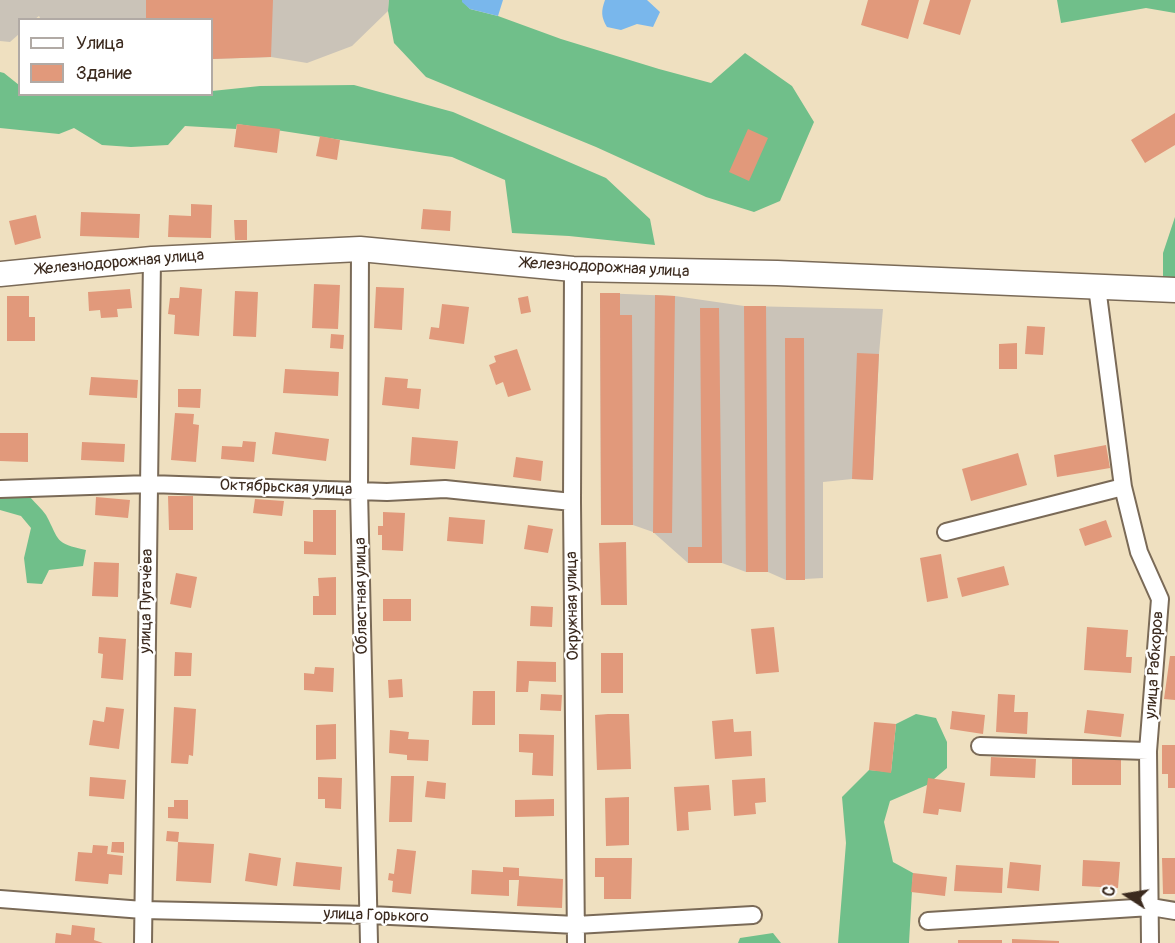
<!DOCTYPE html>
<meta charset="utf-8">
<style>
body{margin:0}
#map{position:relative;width:1175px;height:943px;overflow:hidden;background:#efe0c0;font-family:Pangolin,sans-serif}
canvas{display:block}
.legend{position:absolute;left:18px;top:18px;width:195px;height:78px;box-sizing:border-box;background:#fff;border:2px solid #b1aaa5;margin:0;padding:8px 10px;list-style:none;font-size:18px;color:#3b2a1e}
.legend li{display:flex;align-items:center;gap:12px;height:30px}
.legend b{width:30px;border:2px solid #b1aaa5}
.north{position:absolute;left:1097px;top:865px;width:60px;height:60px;-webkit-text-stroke:4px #fff;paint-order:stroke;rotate:282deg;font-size:16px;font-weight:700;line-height:24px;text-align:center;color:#3b2a1e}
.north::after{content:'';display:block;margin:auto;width:21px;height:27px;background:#3b2a1e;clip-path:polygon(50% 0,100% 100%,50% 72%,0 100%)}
</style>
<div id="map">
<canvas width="1175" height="943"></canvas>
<ul class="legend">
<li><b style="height:8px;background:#fff"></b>Улица</li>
<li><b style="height:16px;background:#e1997b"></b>Здание</li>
</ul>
<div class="north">С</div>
</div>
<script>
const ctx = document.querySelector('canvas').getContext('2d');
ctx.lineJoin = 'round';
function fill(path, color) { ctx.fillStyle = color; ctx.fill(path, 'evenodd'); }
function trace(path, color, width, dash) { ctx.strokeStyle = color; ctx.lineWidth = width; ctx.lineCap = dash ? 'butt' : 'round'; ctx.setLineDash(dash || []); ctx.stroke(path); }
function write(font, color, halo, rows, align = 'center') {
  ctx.font = font + ' Pangolin,sans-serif'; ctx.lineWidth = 5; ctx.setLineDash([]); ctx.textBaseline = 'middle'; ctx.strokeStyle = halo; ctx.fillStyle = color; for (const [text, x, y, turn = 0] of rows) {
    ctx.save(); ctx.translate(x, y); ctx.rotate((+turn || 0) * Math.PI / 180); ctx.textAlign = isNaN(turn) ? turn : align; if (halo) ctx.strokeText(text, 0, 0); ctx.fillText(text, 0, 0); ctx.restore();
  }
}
fill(new Path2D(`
 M0,0H389L388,11L352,46L307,63L271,57L212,59V20H41L39,16L35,19L20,20L19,34L10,42L0,41Z
 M600,293L675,296L744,306L883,309L879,354L873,480L852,479L823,482V578L786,580L768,572H746L722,563H688L653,532L633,525H601Z`), '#cac3b8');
fill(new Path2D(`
 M389,0H462L470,9L498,16L561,39L659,69L711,83L745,53L792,86L814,122L780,201L754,212L706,197L596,147L426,77L394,43L388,11Z
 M1057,0H1175V13L1146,8L1061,23Z
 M0,72L4,73L19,85L20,94H212V91L260,86L354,85L453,112L606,178L650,219L655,245L569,236L512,233L505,180L452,157L237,124L236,129L185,126L168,145L131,147L102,145L74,128L59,134L0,128Z
 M1175,217V278H1163V253Z
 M30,497C35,503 42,509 46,515C60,541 54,543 86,550L83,566L49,570L42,584L27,583L24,558L31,528L21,516L0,510V498Z
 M916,714L936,718L947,742V768L927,785L890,801L884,822L893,862L913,873L909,943H838L846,843L842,797L869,770L891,772L896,724Z
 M773,933L781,943H738L740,938Z`), '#70bf8a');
fill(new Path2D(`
 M462,0H503L498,16L470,9L462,2Z
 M605,0H647L660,12L653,27L637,24L621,30L607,27C601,17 601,11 605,0Z`), '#79b7ec');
fill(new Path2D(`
 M146,0H273L271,57L212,59V20H146Z
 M868,0H919L908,39L861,25Z
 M930,0H971L960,35L923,24Z
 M1175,113V145L1145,163L1131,140Z
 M237,124L280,129L277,153L234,147Z
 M748,129L768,138L749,181L729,172Z
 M320,136L340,140L337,160L316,156Z
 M191,204L212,205L211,238L168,237L169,215L191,216Z
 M423,209L451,211L450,231L421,229Z
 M81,212L140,214L139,238L80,236Z
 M36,215L41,238L15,245L9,221Z
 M234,220H247V240H235Z
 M314,284L340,285L338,329L312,328Z
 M180,287L202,289L199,336L174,334L175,315L168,314L170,298H179Z
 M376,287L404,288L402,330L374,328Z
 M130,289L132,308L117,309L118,317L101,318L100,310L89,311L88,292Z
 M235,291L258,292L256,337L233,336Z
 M600,293H620V315H632L633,525H601Z
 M655,295L675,296L672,533H653Z
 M7,296H29V317H35V341H7Z
 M528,296L531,312L521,314L518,298Z
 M442,304L469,307L464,344L429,339L431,327L439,328Z
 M744,306H766L768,572H746Z
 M700,308H719L722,563H688V547H702Z
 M1027,326L1045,327L1043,355L1025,354Z
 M331,334L344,335L343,349L330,348Z
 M785,338H804L805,580H786Z
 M1017,343V369H999V344Z
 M517,349L531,390L508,397L503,382L496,385L489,365L496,362L494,356Z
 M857,353L879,354L873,480L852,479Z
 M285,369L339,372L338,396L283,393Z
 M91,377L138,380L137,398L89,395Z
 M385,377L408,379L407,388L421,389L419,409L382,405Z
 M178,389H201L200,408L178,407Z
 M175,413L194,414L193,424L199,425L196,462L171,460Z
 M275,432L329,439L326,461L272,454Z
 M0,433H28V462L0,461Z
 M412,437L458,441L455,469L410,465Z
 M243,441L256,442L254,462L221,459L222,446L242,447Z
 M82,442L125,444L124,462L81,460Z
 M1106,445L1110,468L1057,477L1054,455Z
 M1018,453L1027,485L971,501L962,469Z
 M516,457L543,461L541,481L513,477Z
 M168,496H193V530H169Z
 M96,497L130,500L128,518L95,515Z
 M255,499L284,501L282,516L253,513Z
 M313,510H336V555L304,554V541L313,542Z
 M383,512L405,513L403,551L382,550V535H378V526H383Z
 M449,517L485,520L483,544L447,541Z
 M1106,520L1112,537L1085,546L1079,529Z
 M528,525L553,529L548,553L524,549Z
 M626,542L627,605H601L599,543Z
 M941,554L948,598L927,602L920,558Z
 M94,562L119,563L118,597L92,596Z
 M1004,566L1009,585L962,597L957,578Z
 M176,573L197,577L191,608L170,604Z
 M336,577V615H313V596H319L318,578Z
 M383,599H411V621H383Z
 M531,606L553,607L552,627L530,626Z
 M774,627L779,672L756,674L751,629Z
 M1087,627L1128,630L1126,657H1132L1131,673L1084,670Z
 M99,637L126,639L123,680L101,678L103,654L98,653Z
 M175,652L192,653L191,676H174Z
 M601,653H623V693H601Z
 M1170,656H1175V700L1164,699Z
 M517,661L556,662V682L529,681L528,692H516Z
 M315,667L334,668L333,692L304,690V673L314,674Z
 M402,679L403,697L389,698L388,680Z
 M473,691H495V725H472Z
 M541,694L562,695L561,711L540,710Z
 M998,694L1015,695L1014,712H1028L1027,734L996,732Z
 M106,707L124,709L119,749L89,745L93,720L104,722Z
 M174,707L196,709L193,756L189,755L188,764L171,763Z
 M1087,710L1124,714L1121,737L1084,733Z
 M952,711L985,715L983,734L950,729Z
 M608,714H629L631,769L597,770L595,715Z
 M733,719L734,732L751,731L752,756L715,759L712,721Z
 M874,722L896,724L891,773L869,770Z
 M336,724V759L316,760V725Z
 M390,730L409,732L408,739L429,740L428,761L407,760V755L389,753Z
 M519,734L554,735L553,776L532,775L533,753L519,752Z
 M1162,745H1175V788H1168V774H1162Z
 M991,757L1036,759L1035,778L990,776Z
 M1072,758L1121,759V785H1072Z
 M391,776H414L412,822H389Z
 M90,777L126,780L124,799L89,796Z
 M318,777L342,778L341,809L325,808V799H318Z
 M765,778L766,802L755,803L756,814L734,816L732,780Z
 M928,778L965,783L961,812L939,809L938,815L923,813Z
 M427,781L446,783L445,799L425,797Z
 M709,785L711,810L688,812L689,830L677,831L674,787Z
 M629,797V845L606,846L605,798Z
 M554,799V816L515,817V800Z
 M174,800H188V819L168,818V807H174Z
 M167,831L179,832L178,842L214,844L211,883L176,881L178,842L166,841Z
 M112,842H124V853L111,852Z
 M93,845L108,846L107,854L123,856L122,875L109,874L108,884L75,881L78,852L92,853Z
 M397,849L416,851L411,894L392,892L393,881L388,880L389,873L394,874Z
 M249,853L281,858L277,886L245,881Z
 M595,858H632L631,899H604V877H595Z
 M1162,858H1175V894H1163Z
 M1083,860L1120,862L1118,888L1082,886Z
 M296,862L342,867L340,890L293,886Z
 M1010,862L1041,865L1039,891L1007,888Z
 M956,865L1003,868L1002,893L954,891Z
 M503,867L519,868V876L563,879L562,908L517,906L519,880H509V896L471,894L472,870L503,872Z
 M913,873L947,877L945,896L911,892Z
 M72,925L95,928L94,940L103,943H55L56,933L71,935Z
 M1012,939L1059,941V943H1012Z
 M958,940H1002V943H958Z`), '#e1997b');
const street = new Path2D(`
 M360,249L359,490L369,943
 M573,269L572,502L576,943
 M1097,287L1123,487L1139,552L1160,599L1148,751L1150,943
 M0,489L149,484L387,492L445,489L572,502
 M946,532L1123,487
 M980,746L1148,751
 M0,899L143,910L370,915L576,925L753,915
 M928,921L1151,907L1175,911
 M143,943L152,259`);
const secondary = new Path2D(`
 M0,274L152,259L360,249L573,269L777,273L1175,290`);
trace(street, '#7a6a57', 20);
trace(secondary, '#7a6a57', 27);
trace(street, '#fff', 16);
trace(secondary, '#fff', 24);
write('16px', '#3b2a1e', '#fff', [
 ["Железнодорожная улица",120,263,-5],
 ["Железнодорожная улица",605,268,3],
 ["Октябрьская улица",286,488,2],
 ["Областная улица",362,596,-91],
 ["улица Пугачёва",147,601,-89],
 ["Окружная улица",573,606,-91],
 ["улица Рабкоров",1155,665,-86],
 ["улица Горького",376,916,2]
]);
</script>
